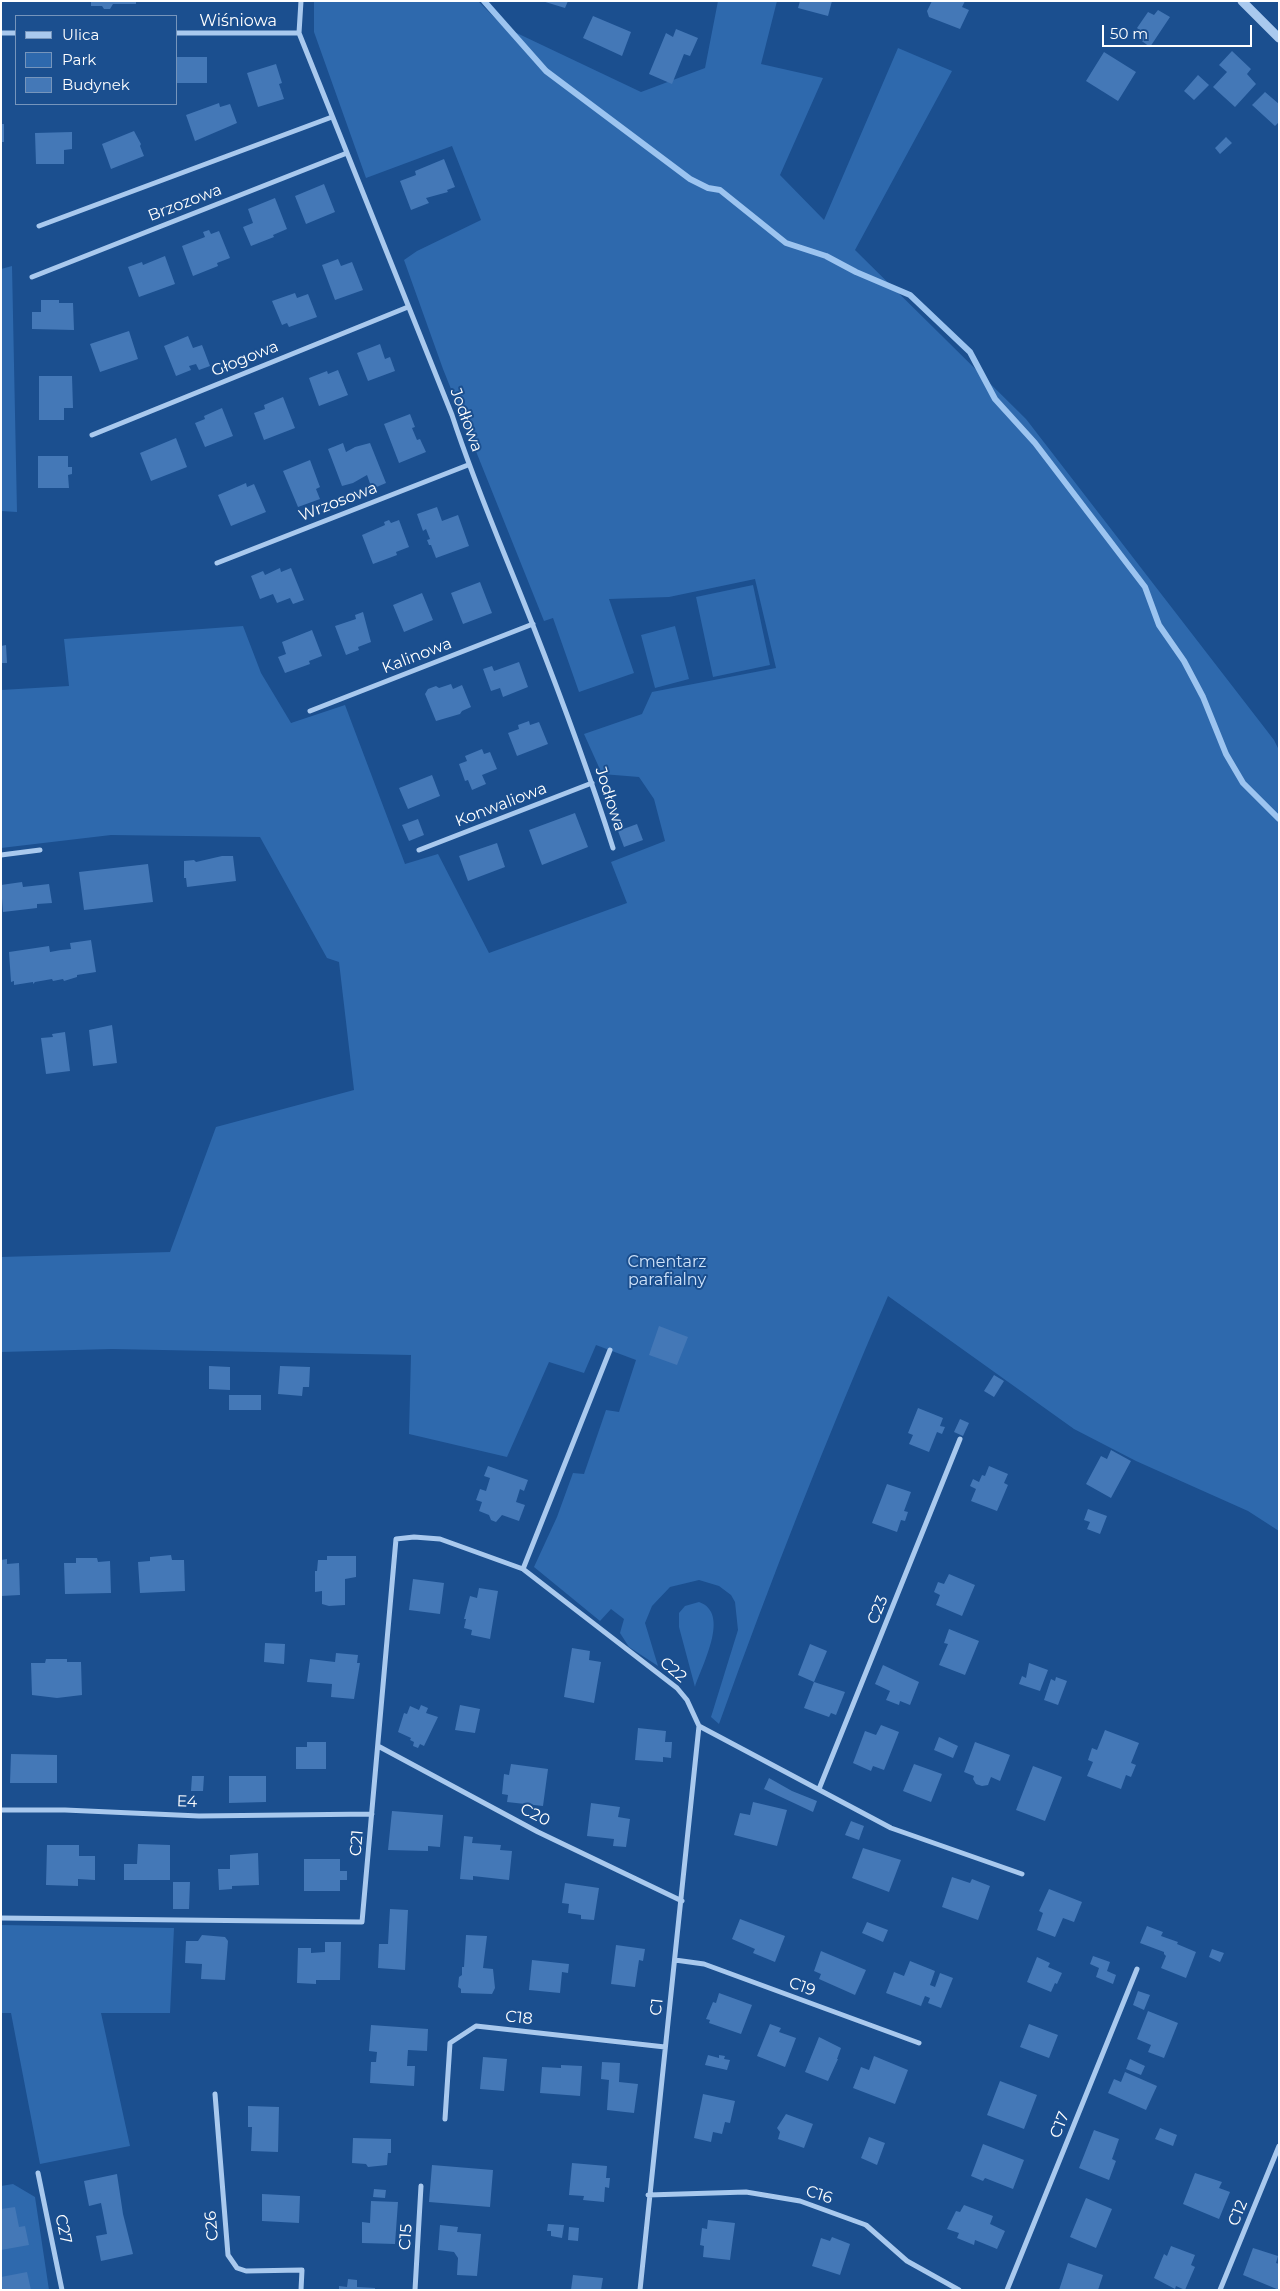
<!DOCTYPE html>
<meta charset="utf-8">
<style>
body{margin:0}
#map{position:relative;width:1280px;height:2291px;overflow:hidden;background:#1b4f8f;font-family:Montserrat,sans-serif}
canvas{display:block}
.frame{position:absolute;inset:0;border:2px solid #fff;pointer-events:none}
.legend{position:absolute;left:15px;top:15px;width:162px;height:90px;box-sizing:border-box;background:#1b4f8f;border:1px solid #7695bc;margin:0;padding:6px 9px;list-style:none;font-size:15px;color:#fff}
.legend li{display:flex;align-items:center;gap:10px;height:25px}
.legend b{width:25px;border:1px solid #7695bc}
.scale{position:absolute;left:1102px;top:25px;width:150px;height:22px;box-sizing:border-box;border:2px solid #fff;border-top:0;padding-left:6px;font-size:15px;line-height:18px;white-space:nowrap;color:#fff;-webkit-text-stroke:4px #1b4f8f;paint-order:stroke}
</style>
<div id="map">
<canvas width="1280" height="2291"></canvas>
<div class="frame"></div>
<ul class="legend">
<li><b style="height:6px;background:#a9c9ee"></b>Ulica</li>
<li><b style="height:14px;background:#2e69ad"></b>Park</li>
<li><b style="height:14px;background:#4478b7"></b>Budynek</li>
</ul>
<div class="scale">50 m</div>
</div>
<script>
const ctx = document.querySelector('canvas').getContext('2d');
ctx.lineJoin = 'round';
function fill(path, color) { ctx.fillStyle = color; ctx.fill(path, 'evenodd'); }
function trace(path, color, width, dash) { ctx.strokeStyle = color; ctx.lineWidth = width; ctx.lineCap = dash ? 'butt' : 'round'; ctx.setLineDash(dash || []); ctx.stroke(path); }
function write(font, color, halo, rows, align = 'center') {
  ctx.font = font + ' Montserrat,sans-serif'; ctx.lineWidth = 4; ctx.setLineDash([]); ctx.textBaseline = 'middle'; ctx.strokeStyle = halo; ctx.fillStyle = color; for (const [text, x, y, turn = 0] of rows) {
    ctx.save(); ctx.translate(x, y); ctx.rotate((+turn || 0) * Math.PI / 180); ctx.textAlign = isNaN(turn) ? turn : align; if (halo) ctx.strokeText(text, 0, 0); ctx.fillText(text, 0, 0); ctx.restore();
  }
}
fill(new Path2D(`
 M314,1H478L504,27L641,92L705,68L718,1H777L761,64L823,78L780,175L824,220L898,48L952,71L855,250L1026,419L1274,740L1279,750V1531L1248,1511L1136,1461L1074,1429L888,1296C827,1437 771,1579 719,1724L711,1717L738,1630L735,1602L731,1595L719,1586L699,1580L670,1587L652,1606L645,1623L658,1666L629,1647L620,1633L624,1619L611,1609L600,1621L534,1567L557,1517L573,1473L584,1474L606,1410L619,1412L636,1360L596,1345L584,1373L549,1362L507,1457L409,1434L411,1355L112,1349L1,1352V1257L170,1252L216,1127L354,1090L339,962L327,958L260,837L111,835L1,848V690L69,686L64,639L243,626L261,673L291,723L345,705L405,864L438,854L489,953L627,903L611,862L665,841L654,799L639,777L602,774L584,734L642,714L652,692L776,668L755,579L669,597L609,599L634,673L579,692L553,618L544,621L443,369L404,260L417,251L481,220L452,146L366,178L314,32Z
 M12,266L17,512L1,511V269Z
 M753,585L770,665L713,677L696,597Z
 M675,626L689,679L655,688L641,635Z
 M699,1602C731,1613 702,1665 695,1687L679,1627V1613L685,1606Z
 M1,1925L174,1928L170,2013H101L130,2146L40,2164L11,2013H1Z
 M13,2184L35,2197L49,2290H1V2186Z`), '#2e69ad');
trace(new Path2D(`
 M484,1L546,71L690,179L708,188L720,190L786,243L826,256L856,272L910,295L970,352L995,399L1035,443L1145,587L1159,625L1184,661L1203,697L1226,754L1243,783L1279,819`), '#9cc4f0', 6);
fill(new Path2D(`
 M91,1H136V4H113L110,9H104L102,6H91Z
 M542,1H568L565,8Z
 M800,1H832L828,16L798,8Z
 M932,1H965L962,7L969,10L960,29L929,17L927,11Z
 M1158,10L1170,17L1150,47L1139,39L1143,33L1137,28L1148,12L1154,15Z
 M593,16L631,32L622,56L583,38Z
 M676,29L698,38L690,56L684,54L672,84L649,74L666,33L673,37Z
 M1232,51L1251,69L1247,74L1256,84L1235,107L1213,87L1227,72L1219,65Z
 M1104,52L1136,72L1118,101L1086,81Z
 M176,57H207V83H176Z
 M276,64L282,83L279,84L284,99L258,107L247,73Z
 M1198,75L1209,85L1194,100L1184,91Z
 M1265,92L1279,104V122L1275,126L1252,105Z
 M219,103L220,107L230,104L237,123L195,141L186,115Z
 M1,124H4V142H1Z
 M134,131L141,144L140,146L144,156L111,169L102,144Z
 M72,132V149L64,150V164H36L35,133Z
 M1226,137L1232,143L1220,154L1215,148Z
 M444,159L455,187L447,190L448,192L426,198L429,203L411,210L400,181L416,175L415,171Z
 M324,184L335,212L306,224L295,196Z
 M275,198L287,229L273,235L274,237L251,246L243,227L253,223L248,209Z
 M209,230L211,234L219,231L230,258L217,263L218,266L193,276L182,246L205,237L203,232Z
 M165,256L175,284L139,297L128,267L142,262L143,265Z
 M338,259L341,266L352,262L363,290L335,300L322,265Z
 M295,293L297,298L308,294L317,317L289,327L287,323L282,325L272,301Z
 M41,300H59V303H73L74,330L32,329V312H41Z
 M129,331L138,359L100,372L90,344Z
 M188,336L193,348L202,345L210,366L199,370L196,364L189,366L191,370L176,376L164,346Z
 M380,344L385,359L390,357L395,371L368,381L357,353Z
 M338,370L348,395L319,406L309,378L327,371L328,374Z
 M39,376H72L73,408H64V420H39Z
 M283,397L295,428L264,440L254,413L265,409L264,405Z
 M222,408L233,436L205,447L195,423L205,419L204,416Z
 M410,414L415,427L412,428L417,440L420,439L426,452L399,463L384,424Z
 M176,438L187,467L151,481L140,453Z
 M343,443L346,452L355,447L370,443L386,483L372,489L367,475L353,483L342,486L328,449Z
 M38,456H68V467H72V474L68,475L69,488H38Z
 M310,460L320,487L316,489L320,499L298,507L283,471Z
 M246,483L247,487L254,484L266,512L231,526L218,495Z
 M437,507L442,521L458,515L469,546L436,558L431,545H429L427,540L430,539L426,529L423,531L417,514Z
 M389,520L391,523L399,520L409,547L396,552L397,555L373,564L362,535L385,525L384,522Z
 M280,568L281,572L291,568L304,600L293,604L290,598L277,603L273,594L260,599L251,576L263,571L265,575Z
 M480,582L492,613L463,624L451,593Z
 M422,593L433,620L404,632L393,605Z
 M363,612L371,642L358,647L359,650L346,655L335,626L356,619L355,615Z
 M312,630L322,656L309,661L310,664L285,673L278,657L286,654L282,642Z
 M6,645L7,663H1V646Z
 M519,662L528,687L503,697L500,688L491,691L483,669L492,666L494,671Z
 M451,684L453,689L462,685L471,707L462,711L460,714L436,721L425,694L428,689L436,686L439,688Z
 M529,721L530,725L539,722L548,744L517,756L508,733L519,729L518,725Z
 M482,749L484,754L490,752L497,769L482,775L486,784L472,790L468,780L465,781L459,764L467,761L465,756Z
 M432,775L440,796L408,809L399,788Z
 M575,813L588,847L542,865L529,830Z
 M418,819L424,835L409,841L402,825Z
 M637,824L643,840L624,847L618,831Z
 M497,843L505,867L468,881L459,856Z
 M222,856H233L236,881L187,887L186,878H184V861L194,860L196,862Z
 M148,864L153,902L84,910L79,872Z
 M22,882L23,887L49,884L52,903L37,904V908L3,912L1,885Z
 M91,940L96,972L77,975V977L64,981L63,979L53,981L52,979L35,982L33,984V982L14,985V981L11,982L9,952L49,946L50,952L61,950L71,949L70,943Z
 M112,1025L117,1063L93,1066L89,1030Z
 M65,1032L70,1071L46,1074L41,1038L53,1037L52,1034Z
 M659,1326L688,1337L677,1365L649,1355Z
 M209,1366L230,1367V1390L209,1389Z
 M280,1366L310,1367L309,1387H303L302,1396L278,1394Z
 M994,1375L1004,1381L994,1397L984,1391Z
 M229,1395H261V1410H229Z
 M918,1408L943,1418L940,1426L945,1427L942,1434L937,1432L929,1452L909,1444L913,1435L908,1433Z
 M960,1419L969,1423L963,1436L954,1432Z
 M1111,1450L1131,1461L1111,1498L1086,1484L1101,1456L1107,1459Z
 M488,1466L528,1480L524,1491L520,1489L516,1502L525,1505L519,1521L502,1515L496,1522L491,1520L489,1515L479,1511L482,1502L476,1500L480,1489L486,1491L490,1478L484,1476Z
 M989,1466L1008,1474L1004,1483L1008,1485L997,1511L971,1501L976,1489L970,1486L973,1479L979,1482L982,1475L985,1476Z
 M887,1484L911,1492L904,1511L908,1512L905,1521L901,1520L897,1532L872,1523Z
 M1088,1509L1107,1516L1100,1534L1087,1529L1090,1522L1084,1520Z
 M171,1555L172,1560H184L185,1591L140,1593L138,1562L150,1561V1557Z
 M327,1556H356V1577L345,1579V1605L329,1606L322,1604V1591L315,1592V1571H317L318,1560H327Z
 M76,1558H97L98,1562L110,1561L111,1593L65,1594L64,1563H76Z
 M7,1559V1564L19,1563L20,1595L1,1596V1560Z
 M949,1574L975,1585L962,1616L936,1605L940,1595L934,1592L938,1582L944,1584Z
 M413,1579L444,1583L440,1614L409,1610Z
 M479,1588L498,1591L490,1639L471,1635L472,1630L464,1628L466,1619H464L470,1596L477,1598Z
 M949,1629L979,1641L965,1675L939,1665L948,1644L944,1643Z
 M265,1643L285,1644L284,1664L264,1662Z
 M810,1644L827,1651L814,1682L845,1692L836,1715L831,1713L829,1717L804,1708L814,1682L798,1675Z
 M572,1648L590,1651L589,1660L601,1662L594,1703L564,1697Z
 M336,1653L358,1655L357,1663H360L354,1699L331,1697L332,1684L307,1682L310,1659L335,1662Z
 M46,1659H67V1662H81L82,1695L57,1698L32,1695L31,1663H45Z
 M1029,1663L1048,1670L1040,1691L1019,1684L1022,1676L1026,1678Z
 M883,1665L919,1682L910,1705L900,1701L899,1705L886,1700L890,1691L875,1684Z
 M1056,1677L1067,1681L1058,1705L1044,1700L1051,1679L1055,1681Z
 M421,1705L428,1708L426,1713L438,1717L424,1746L420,1744L418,1748L413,1746L414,1742L410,1740L411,1738L398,1732L404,1713L407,1714L410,1706L419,1710Z
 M460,1705L480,1709L475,1733L455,1730Z
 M881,1725L899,1732L884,1770L873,1766L871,1771L853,1763L865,1731L876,1735Z
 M638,1728L666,1731L665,1742H672L671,1758L663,1757V1762L635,1760Z
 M1105,1730L1139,1743L1131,1763L1136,1765L1131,1777L1126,1775L1121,1789L1087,1776L1093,1762L1088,1760L1092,1748L1097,1750Z
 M939,1737L958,1746L953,1758L934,1750Z
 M307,1742H326V1769H296V1747H307Z
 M975,1742L1010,1755L1000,1781L991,1777L988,1785L982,1786L976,1784L973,1779L974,1776L964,1772Z
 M11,1754L57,1755V1783H10Z
 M511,1764L548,1769L543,1806L507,1802L508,1795L502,1794L504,1774L509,1775Z
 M914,1764L942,1774L931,1802L903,1791Z
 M1033,1766L1062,1777L1045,1821L1016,1810Z
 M192,1776H204L203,1791H191Z
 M229,1776H266V1802L229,1803Z
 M769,1778L792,1791L817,1801L813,1812L764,1789Z
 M753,1802L787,1810L777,1846L734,1835L740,1813L750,1815Z
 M591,1803L620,1807L618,1817L630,1819L626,1847L613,1846L614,1839L587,1836Z
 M392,1811L443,1815L440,1847L428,1846V1851L388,1850Z
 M851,1821L864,1826L859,1840L845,1835Z
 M464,1836L473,1837L472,1843L501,1845L500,1850L512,1851L509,1880L473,1876V1880L460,1879Z
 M138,1844L170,1845V1880H124V1864H137Z
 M47,1845H79V1856H95V1880L78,1879V1886L46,1885Z
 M863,1848L901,1860L889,1892L852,1878Z
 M258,1853L259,1885L232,1886V1889L219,1890L218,1869H230V1855Z
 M304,1859H340V1871H347V1880H340V1891H304Z
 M952,1877L970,1883L972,1879L990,1886L978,1920L942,1907Z
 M173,1882H190L189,1909H173Z
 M565,1883L599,1888L594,1920L581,1919V1915L568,1913L569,1904L562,1903Z
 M1049,1889L1082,1902L1074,1922L1063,1918L1055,1937L1037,1930L1043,1913L1039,1911Z
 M390,1909L408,1910L405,1970L378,1968L379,1944H388Z
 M740,1919L785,1936L775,1962L753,1953L755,1949L732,1939Z
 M867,1922L888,1930L883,1942L862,1933Z
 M1147,1926L1163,1932L1161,1936L1178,1942L1177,1944L1196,1952L1186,1978L1161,1968L1166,1956L1164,1954V1952L1140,1943Z
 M202,1935L225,1937L228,1941L225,1980L201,1979L202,1964L185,1963L186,1941H198Z
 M466,1935L487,1936L483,1968L493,1969L495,1988L492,1994L461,1993V1989L458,1987L459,1977L462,1975V1967H464Z
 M325,1942H341L340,1980H316V1984L297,1983L298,1948H311V1953L325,1952Z
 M616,1945L645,1949L643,1961L639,1960L635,1987L611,1984Z
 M1212,1949L1224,1953L1220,1962L1209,1957Z
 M821,1951L866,1970L855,1995L819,1979L821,1974L814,1971Z
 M1093,1956L1110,1962L1107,1971L1116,1975L1113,1984L1096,1977L1099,1968L1090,1964Z
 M1037,1957L1050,1963L1048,1967L1062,1973L1057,1984L1055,1983L1051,1992L1027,1982Z
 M532,1960L569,1964L568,1973L562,1972L560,1993L529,1990Z
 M910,1961L935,1971L930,1985L935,1987L940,1973L953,1978L941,2008L928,2003L930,1998L925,1996L921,2006L886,1993L894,1972L904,1976Z
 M1138,1991L1150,1995L1144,2010L1133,2005Z
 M719,1993L752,2005L741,2034L709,2023L710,2020L706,2019L713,2002L716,2003Z
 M1148,2011L1178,2023L1164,2058L1148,2052L1151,2045L1137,2039Z
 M770,2024L781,2028L779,2032L796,2038L785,2067L757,2056Z
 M1029,2024L1058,2035L1049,2058L1020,2047Z
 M371,2025L428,2029L427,2051L408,2050L407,2066H415L414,2086L370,2083L371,2062H376L377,2052L369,2051Z
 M819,2037L841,2048L837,2059H838L828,2081L805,2072Z
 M708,2055L719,2058V2055L725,2056L724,2059L730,2060L727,2070L705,2065Z
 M874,2056L908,2070L895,2104L853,2088L861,2067L869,2070Z
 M483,2057L507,2059L504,2091L480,2089Z
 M1130,2059L1145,2066L1141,2075L1126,2069Z
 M602,2062L620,2063L619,2082L638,2084L634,2113L607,2110L609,2080L601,2079Z
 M561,2065L582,2066L580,2096L540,2093L542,2067L561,2068Z
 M1125,2072L1157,2086L1146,2110L1108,2093L1114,2079L1121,2082Z
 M1000,2081L1037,2095L1024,2129L987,2115Z
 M703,2094L735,2101L730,2123L725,2122L722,2134L713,2132L711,2142L694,2138Z
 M248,2106L279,2107L278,2152L251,2151L252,2127H248Z
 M786,2114L813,2124L804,2148L778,2139L780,2132L777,2128Z
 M1160,2128L1177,2135L1173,2146L1155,2139Z
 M1094,2130L1119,2139L1112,2159L1116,2161L1109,2180L1079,2168Z
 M869,2137L885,2143L877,2165L861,2158Z
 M353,2138L391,2139V2153H388L387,2165L368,2167L366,2164L352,2163Z
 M983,2144L1024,2160L1013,2189L985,2178L983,2181L971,2176Z
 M572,2163L607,2166L606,2178H610L609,2188L605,2187L604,2202L583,2200L584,2196L569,2195Z
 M432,2165L493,2170L490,2207L429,2202Z
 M1195,2173L1222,2182L1219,2188L1230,2192L1219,2219L1183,2204Z
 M117,2174L123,2214L133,2254L101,2261L96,2236L107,2234L104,2218L101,2203L89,2206L84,2181Z
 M374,2189L386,2190L385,2198L373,2197Z
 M262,2194L300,2196L299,2223L262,2221Z
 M1086,2198L1112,2209L1096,2248L1070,2237Z
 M371,2201L398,2202L395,2244L362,2243V2222L370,2223Z
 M964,2205L993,2216L990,2224L1005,2231L997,2249L975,2240L974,2245L957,2238L959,2233L947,2229L956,2211L960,2212Z
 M15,2207L19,2227L25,2226L29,2245L1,2250V2209Z
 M708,2220L735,2223L730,2260L703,2257L704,2246L700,2245L702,2228L707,2229Z
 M548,2224L564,2225L562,2238L551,2236V2231H547Z
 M440,2225L458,2227L457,2232L481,2234L477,2276L457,2275L458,2258L454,2252L438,2250Z
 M569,2227L579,2228L578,2241L568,2240Z
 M832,2237L850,2244L840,2275L812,2266L821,2238L830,2241Z
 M1171,2246L1195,2255L1191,2265L1195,2267L1185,2290L1176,2286L1175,2289L1154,2278L1164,2254L1167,2256Z
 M1253,2248L1278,2256L1276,2263L1279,2264V2290L1243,2275Z
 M1068,2263L1103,2275L1098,2290H1059Z
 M27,2272L31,2290H1V2277Z
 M573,2275L603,2278L601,2290H571Z
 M348,2279L357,2280V2287L375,2288V2290H339V2286L347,2287Z`), '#4478b7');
trace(new Path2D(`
 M301,1L299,33L452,415C475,486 505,554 532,623C561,697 589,772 613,848
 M1,33H16
 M176,33H299
 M39,226L332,117
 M32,277L347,153
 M92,435L408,307
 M217,563L468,465
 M310,711L533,624
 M419,850L592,783
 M1,855L40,850
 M610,1350L523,1569L677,1688L687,1700L699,1726L891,1828L1022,1874
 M378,1746L538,1832L682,1901
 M819,1789L960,1439
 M1,1810H65L199,1816L372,1814
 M1,1918L362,1922L396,1539L414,1537L440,1539L523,1569
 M675,1960L704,1964L919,2043
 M215,2094L228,2255L237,2268L246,2271L302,2270L301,2290
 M445,2119L450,2043L476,2026L665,2047
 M38,2173L62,2290
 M648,2195L746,2192L800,2201L866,2225L907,2261L959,2290
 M415,2290L421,2186
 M640,2290L699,1726
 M1007,2290L1137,1969
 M1220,2290L1279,2146`), '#a9c9ee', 5);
trace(new Path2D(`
 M1242,1L1279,38`), '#a9c9ee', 9);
write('16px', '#fff', '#1b4f8f', [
 ["Wiśniowa",238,21],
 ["Brzozowa",185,203,-21],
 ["Głogowa",245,359,-22],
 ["Jodłowa",466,420,70],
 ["Wrzosowa",338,502,-21],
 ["Kalinowa",417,656,-21],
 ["Jodłowa",610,799,72],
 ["Konwaliowa",501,805,-21],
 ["C23",878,1610,-68],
 ["C22",673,1670,40],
 ["E4",187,1802,2],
 ["C20",535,1815,27],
 ["C21",357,1843,-85],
 ["C19",802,1987,20],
 ["C1",657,2007,-83],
 ["C18",519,2018,6],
 ["C17",1060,2125,-68],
 ["C16",819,2195,18],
 ["C12",1238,2213,-68],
 ["C26",212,2226,-95],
 ["C27",63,2229,78],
 ["C15",406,2237,-86]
]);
write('16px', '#cfe3fa', '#1b4f8f', [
 ["Cmentarz",667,1262],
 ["parafialny",667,1280]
]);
</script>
